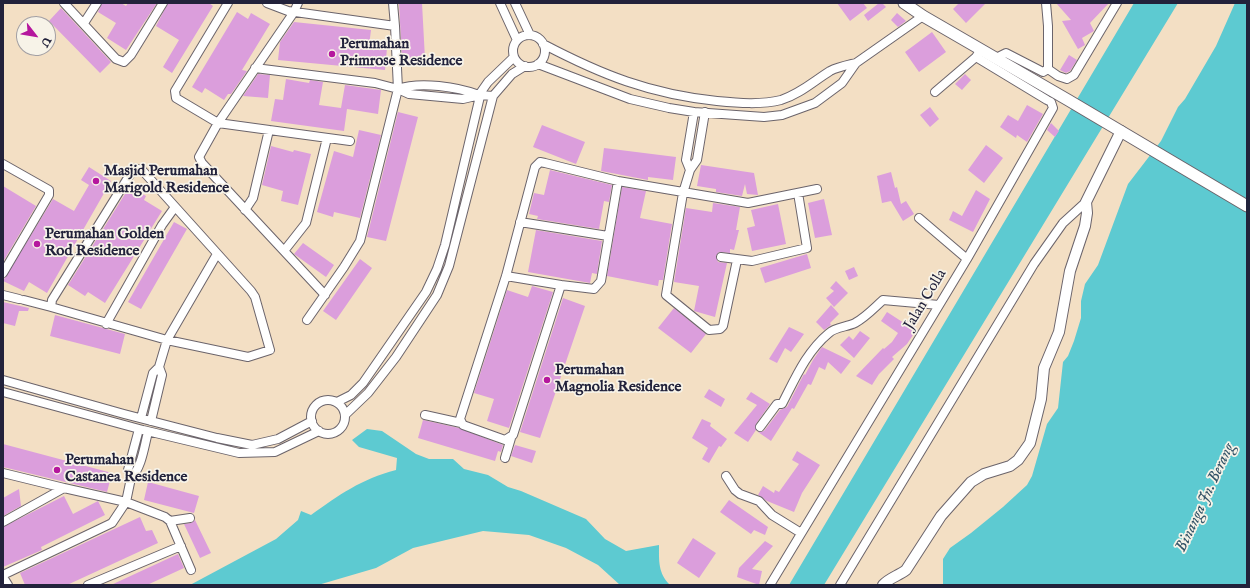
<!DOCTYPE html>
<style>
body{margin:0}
#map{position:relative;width:1250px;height:588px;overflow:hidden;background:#f3dfc4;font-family:"IM FELL English",serif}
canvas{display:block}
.frame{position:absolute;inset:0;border:4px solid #22223b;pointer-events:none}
.north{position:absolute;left:16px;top:16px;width:40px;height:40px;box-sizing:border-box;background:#f7f3e8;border:1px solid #a29fa3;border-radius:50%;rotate:121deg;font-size:11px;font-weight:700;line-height:16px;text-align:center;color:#22223b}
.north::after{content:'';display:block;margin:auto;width:14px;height:18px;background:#b5179e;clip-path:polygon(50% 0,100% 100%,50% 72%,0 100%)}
</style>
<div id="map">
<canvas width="1250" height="588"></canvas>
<div class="frame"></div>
<div class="north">U</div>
</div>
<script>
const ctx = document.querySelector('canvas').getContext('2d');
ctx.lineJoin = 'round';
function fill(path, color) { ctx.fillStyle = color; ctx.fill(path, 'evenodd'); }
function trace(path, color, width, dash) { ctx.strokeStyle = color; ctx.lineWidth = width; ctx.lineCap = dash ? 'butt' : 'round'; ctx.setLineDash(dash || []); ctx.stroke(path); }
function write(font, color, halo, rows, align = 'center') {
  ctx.font = font + ' "IM FELL English",serif'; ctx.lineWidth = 3.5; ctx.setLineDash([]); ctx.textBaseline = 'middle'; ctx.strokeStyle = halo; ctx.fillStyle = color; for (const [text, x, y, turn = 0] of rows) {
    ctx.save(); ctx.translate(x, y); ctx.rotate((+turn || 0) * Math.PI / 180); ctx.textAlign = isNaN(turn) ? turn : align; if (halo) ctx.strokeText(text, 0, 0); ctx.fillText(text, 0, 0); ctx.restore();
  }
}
fill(new Path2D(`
 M1134,3H1178L824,585H789Z
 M1235,3H1247V585H943V559L950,548L971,533L1003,507L1027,485L1032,476L1047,424L1058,408L1063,362L1068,356L1074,341L1081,318V301L1085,284L1098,265L1128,184L1161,141L1178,107L1185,99L1216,46Z
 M367,429L382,431L416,454L429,459H453L464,469L488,475L508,487L521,491L586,519L605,539L626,551L659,545C659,561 658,573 670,585H620L598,565L566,548L529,535L483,531L413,548L376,568L318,585H190L276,539L298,520L301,511L311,515C339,495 361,479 396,470L397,458L359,447L352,440Z`), '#5dcad1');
fill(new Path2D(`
 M102,3H121L126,6L128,3H157L126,50L107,38L116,23L98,12Z
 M168,3H209L213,6L172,73L163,67L179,40L156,26Z
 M399,3H422L425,59L402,60Z
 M837,3H863L867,8L850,21Z
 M879,3H882L886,7L868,21L864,15Z
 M959,3H986L966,23L953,9Z
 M1056,3H1109L1090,23L1094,31L1082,38L1085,45L1078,49L1062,21L1071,20Z
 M61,8L111,62L100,73L49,21Z
 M237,12L248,19L251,13L270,24L242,70L247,71L231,94H228L224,100L205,88L202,93L192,87Z
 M897,13L906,21L898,27L891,20Z
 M294,22L371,30L369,46L387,48L385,70L278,60L280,42Z
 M932,32L946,52L919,72L905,52Z
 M1069,55L1077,60L1070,71L1066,73L1060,70Z
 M258,74L270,75L268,98L243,96Z
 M965,74L971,80L962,90L955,84Z
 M286,79L309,83L310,80L323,82L319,105L341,108L345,85L381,90L378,114L347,109L344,131L271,121L275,99L283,100Z
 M1027,105L1043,114L1027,142L1017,135L1016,138L1000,127L1008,115L1018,121Z
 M930,107L939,119L930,127L920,115Z
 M398,112L418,117L386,241L367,237Z
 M1051,123L1059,131L1055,137L1047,130Z
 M542,125L585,142L576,164L533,147Z
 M359,130L381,135L360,218L334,212L333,217L317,212L334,151L353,157Z
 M986,145L1003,158L984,183L968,170Z
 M271,146L293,152L294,150L311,154L298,205L281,201L283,191L262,185Z
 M604,148L676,157L673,180L648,177V180L601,171Z
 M701,165L754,173L758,195L747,194L745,184L742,196L716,192V189L697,186Z
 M89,167L111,181L47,293L29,282L24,291L3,281L53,199L74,211L89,185L81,180Z
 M550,170L612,185L609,202L604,201L599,229L537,219L538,216L529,214L534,193L544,195Z
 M891,172L895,188L897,187L901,204L906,201L914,214L903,221L891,201L882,203L877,176Z
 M3,186L36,206L3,262Z
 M130,186L146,196L144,200L162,211L105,303L88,292L85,296L68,285Z
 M622,187L646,191L640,218L672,224L663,280H659L658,286L607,276Z
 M976,190L990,199L973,232L949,220L953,211L962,216Z
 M824,199L832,235L815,238L808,203Z
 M713,203L740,207L736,230H739L734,250L730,249V253L719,252L716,256L718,262L727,263L715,317L694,311L699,286L674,282L686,208L712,212Z
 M778,204L786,244L752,251L747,228L755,226L751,210Z
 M174,222L187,229L141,309L128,302Z
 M536,230L602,241L597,274L592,273L590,283L528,272Z
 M303,243L334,265L326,277L294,254Z
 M807,254L811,268L765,283L760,268Z
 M360,259L372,268L336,320L323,311Z
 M854,267L858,276L849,280L845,271Z
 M836,281L848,293L834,307L826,298L834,291L830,288Z
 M532,286L553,292L509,428L487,421L494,399L474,393L507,290L528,297Z
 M563,298L585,306L540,438L520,432Z
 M3,302L29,308L28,311H19L15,326L3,323Z
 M831,305L839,314L830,323L831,325L824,330L816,322Z
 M674,308L706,334L691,353L658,328Z
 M887,312L904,323L905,320L916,325L911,334L913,335L907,344L892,357L894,359L879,374L872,385L856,376L883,348L884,349L892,342L898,333L881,321Z
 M55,315L125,334L120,354L50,336Z
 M789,327L804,334L791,352L785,348L777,363L769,359Z
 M860,331L870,338L854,358L840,345L849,336L853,340Z
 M822,347L851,361L841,374L828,362L825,370L819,367L811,385L808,384L794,409L792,408L771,441L758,432L764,431L780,410L787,407L804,374L805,375L813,360Z
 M709,389L725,399L721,407L704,397Z
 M751,392L770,404L756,424V430L748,442L734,433L757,405L746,399Z
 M702,419L711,423L710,426L727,439L721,447L719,446L709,463L702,459L708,448L692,438Z
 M423,420L459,428L503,445L501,452L498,451L495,461L418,438Z
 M3,444L112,473L107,492L3,467Z
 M515,445L536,451L532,463L511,456Z
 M797,451L820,465L802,493L794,512L767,501L758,495L763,486L774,493L775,490L779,492L799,464L792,460Z
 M148,482L199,496L194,513L144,500Z
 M19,489L21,506L3,516V498Z
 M64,496L73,514L98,501L105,515L41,547L42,550L3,567V527Z
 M729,500L768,527L765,535L754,530L751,534L720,512Z
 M140,517L146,531L152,530L158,543L67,585H25L20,573Z
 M195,520L211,553L200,558L184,524L191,523Z
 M693,538L716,553L699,578L677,563Z
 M765,541L773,546L752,569L762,571L759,585L737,577L739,568Z
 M178,554L184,568L147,585H111Z`), '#db9edc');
const minor = new Path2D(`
 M64,3L116,59L124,62L131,55L163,3
 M228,3L175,91L176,98L218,123L350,141
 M267,3L288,11L395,26L398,89L360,241L344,267L307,320
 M298,3L294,12L218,123L199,157L202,163L325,295
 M393,3L395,26
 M500,3L517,40
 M515,3L530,35
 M84,23L97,3
 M513 51a16 16 0 1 1 32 0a16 16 0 1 1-32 0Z
 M543,44C602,75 650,94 717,101C738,103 761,105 781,100C800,94 814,81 830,71C838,67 848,65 856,63
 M996,58L1006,53L1043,72L1048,69V26L1046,3
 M538,64L630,99L669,108L694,112L764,117L782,115L815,103L842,83L856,63L923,16
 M255,68L375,83L398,89L409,94L463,99L480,95L493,96
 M1048,69L1058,76L1067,79L1074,75L1117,3
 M398,89C420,81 458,87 479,95
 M935,92L976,57L979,52
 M705,112L697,160L690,170L683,193L666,295L709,330L720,329L723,326L737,260
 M3,164L49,190V195L3,273
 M134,168L142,170L251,291L255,297L270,350L248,357L167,340L51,307L52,300Z
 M690,170L686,160L694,112
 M618,181L601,281L594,289L561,285L513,435L505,440L463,425L460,419L506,276L535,167L540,162L545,163L618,181L748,203L817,189
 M245,210L253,198L269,130
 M919,218L967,259
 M520,222L608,236
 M284,251L306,223L327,138
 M721,257L752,261L807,248L798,193
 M506,276L561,285
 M3,295L19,299
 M24,300L51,307
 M106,324L162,225L175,207
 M159,367L167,340L217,254
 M3,380L124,414L217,438L252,445L278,439L312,421
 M3,392L143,430L239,453L275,452L319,431
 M311 417a17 17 0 1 1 34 0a17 17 0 1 1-34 0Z
 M337,402L351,395L363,383L426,292L437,269L445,245L481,92L488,82L514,57
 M346,414L368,393L396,357L437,295L449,266L493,96L512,74L525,66
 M425,415L461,423
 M141,418L153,373L159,367L162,375L151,421
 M760,427L777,404H782C795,379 806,352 829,333C835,327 847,327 855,323C866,317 874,308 883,300L939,305
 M139,429L128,470L131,478C142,467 144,447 148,432
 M505,458L511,438
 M3,473L64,488
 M726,476L735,490L740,494L759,501L772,515L801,533
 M170,521L190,518
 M3,522L64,488L126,502L165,517L170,521L191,570
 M3,575L112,523L126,502L131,478
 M3,577L8,585
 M88,585L181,546
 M770,585L967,259L1053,108L1051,102L1047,100L976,57
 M840,585L1034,264L1063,223L1086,202`);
const tertiary = new Path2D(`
 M883,585C889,578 898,576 906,570L941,516L971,482L984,474L1010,466L1018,460L1030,443L1041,399L1044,368L1059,332L1070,271L1085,226L1087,213L1086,202L1121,131`);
const secondary = new Path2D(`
 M904,3L923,16L1068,100L1247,206`);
trace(minor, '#6b646b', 10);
trace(tertiary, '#6b646b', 12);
trace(secondary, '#6b646b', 13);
trace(minor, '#fff', 8);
trace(tertiary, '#fff', 10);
trace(secondary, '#fff', 11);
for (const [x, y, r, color] of [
 [332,54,4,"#b5179e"],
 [96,181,4,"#b5179e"],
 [37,244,4,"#b5179e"],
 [547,380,4,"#b5179e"],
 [57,470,4,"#b5179e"]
]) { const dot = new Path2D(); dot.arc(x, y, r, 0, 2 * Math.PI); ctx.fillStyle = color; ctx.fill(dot); trace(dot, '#f7f3e8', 1.5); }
write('bold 15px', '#22223b', '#f7f3e8', [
 ["Perumahan",340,45],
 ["Primrose Residence",340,62],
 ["Masjid Perumahan",104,172],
 ["Marigold Residence",104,189],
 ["Perumahan Golden",45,235],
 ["Rod Residence",45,252],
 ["Perumahan",555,371],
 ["Magnolia Residence",555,388],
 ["Perumahan",65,461],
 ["Castanea Residence",65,478]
], 'left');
write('15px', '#22223b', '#f7f3e8', [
 ["Jalan Colla",926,300,-59]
]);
write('italic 16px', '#345468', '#f7f3e8', [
 ["Binanga Jn. Berang",1206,498,-65]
]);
</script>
